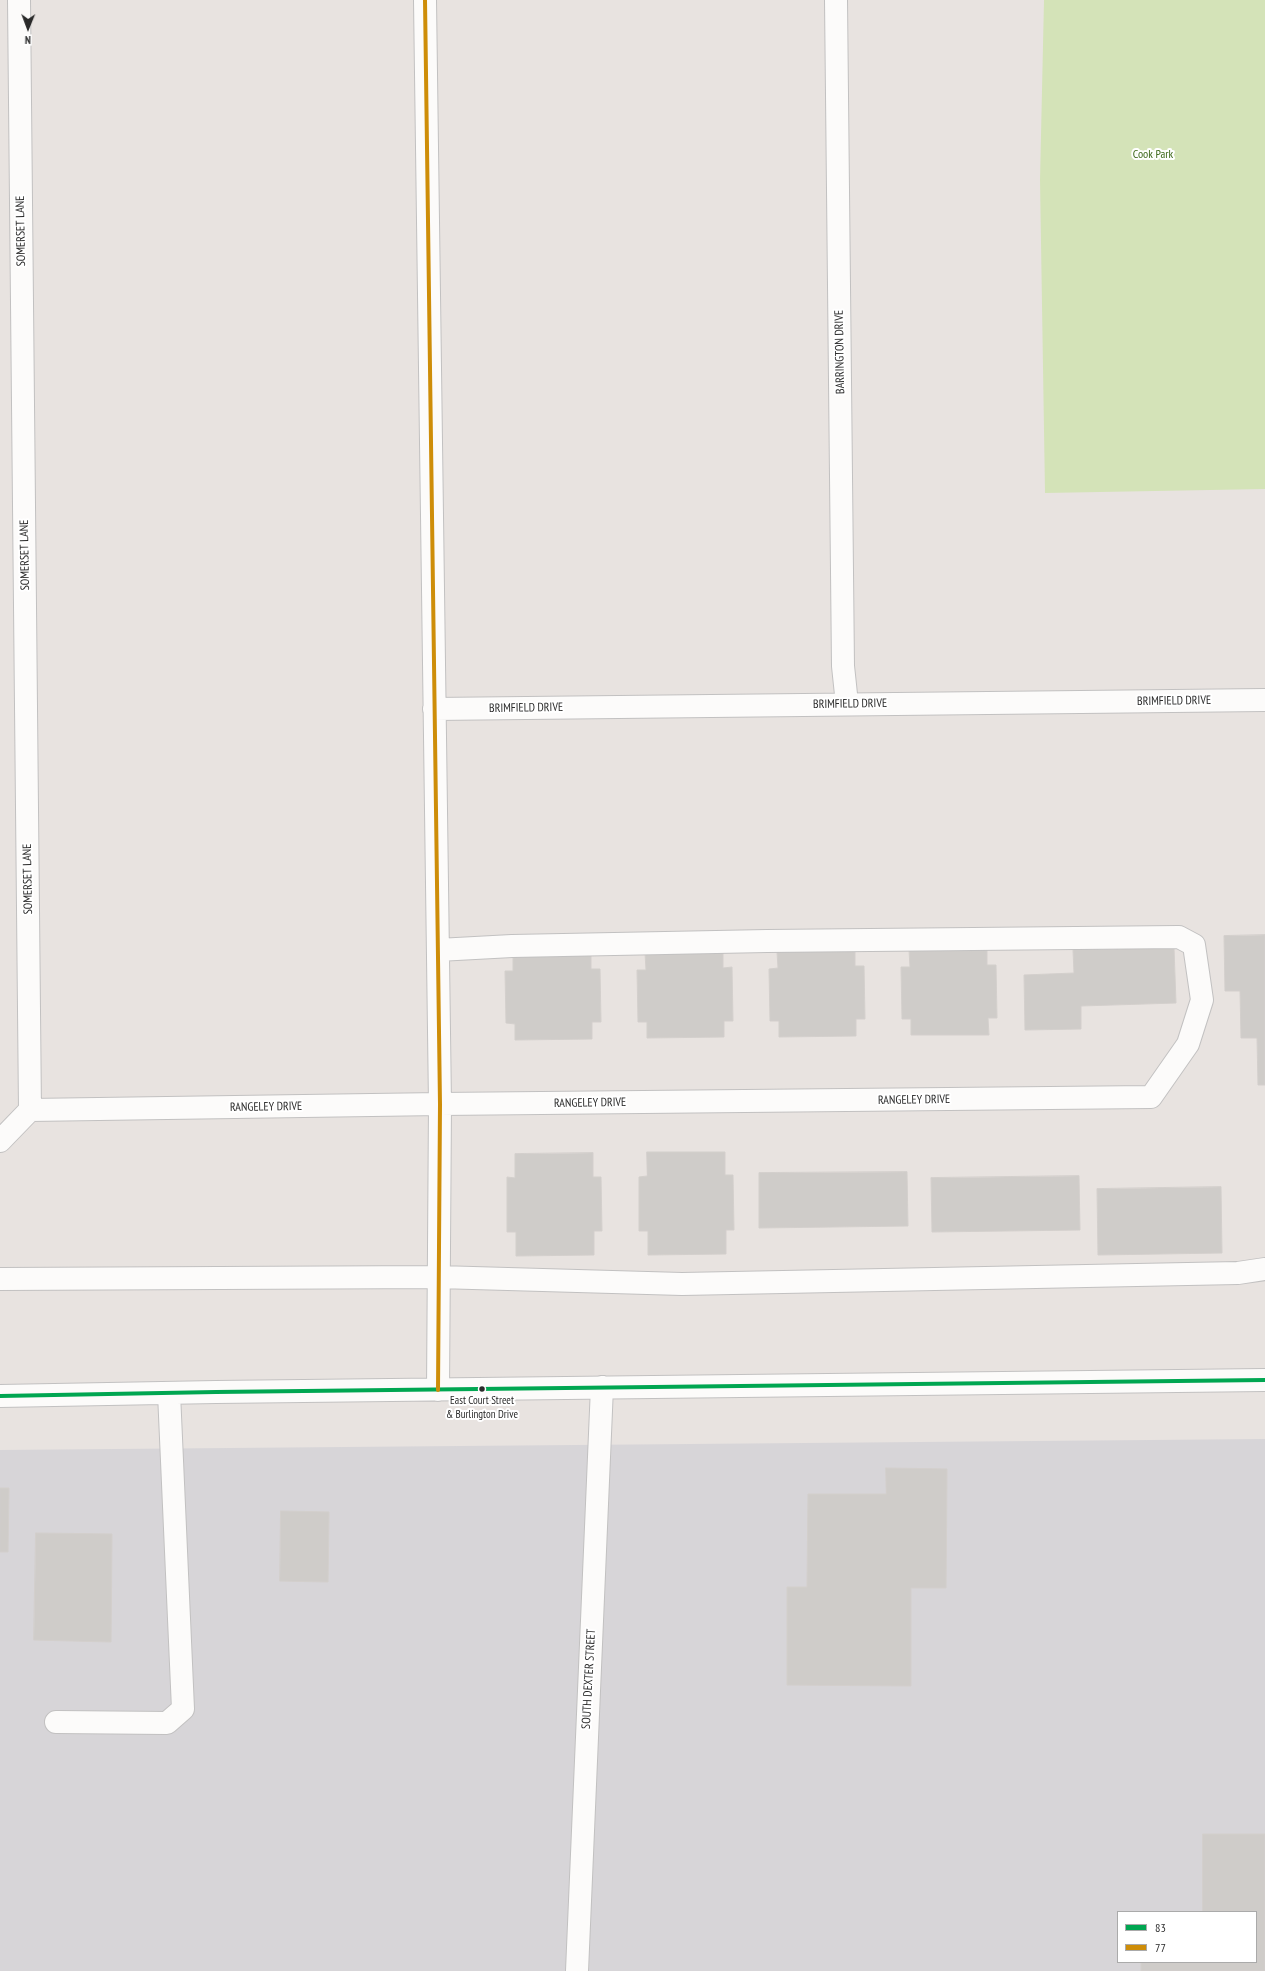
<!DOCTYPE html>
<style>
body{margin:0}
#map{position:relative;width:1265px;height:1971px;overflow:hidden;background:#e8e3e0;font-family:"PT Sans Narrow",sans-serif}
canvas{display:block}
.legend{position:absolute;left:1117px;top:1911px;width:140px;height:52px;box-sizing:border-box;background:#fff;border:1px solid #aaa;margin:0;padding:5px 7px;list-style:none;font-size:12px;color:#2a2a2a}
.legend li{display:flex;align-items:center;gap:8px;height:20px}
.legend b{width:20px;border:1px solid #aaa}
.north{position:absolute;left:8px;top:8px;width:40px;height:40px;-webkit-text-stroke:3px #fff;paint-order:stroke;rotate:181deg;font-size:11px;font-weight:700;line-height:16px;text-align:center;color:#2a2a2a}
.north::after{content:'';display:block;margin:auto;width:14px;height:18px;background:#2a2a2a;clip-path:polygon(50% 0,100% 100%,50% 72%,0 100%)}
</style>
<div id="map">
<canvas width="1265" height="1971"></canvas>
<ul class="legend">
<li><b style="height:5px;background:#00a651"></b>83</li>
<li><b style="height:5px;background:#ce8d08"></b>77</li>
</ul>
<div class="north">N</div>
</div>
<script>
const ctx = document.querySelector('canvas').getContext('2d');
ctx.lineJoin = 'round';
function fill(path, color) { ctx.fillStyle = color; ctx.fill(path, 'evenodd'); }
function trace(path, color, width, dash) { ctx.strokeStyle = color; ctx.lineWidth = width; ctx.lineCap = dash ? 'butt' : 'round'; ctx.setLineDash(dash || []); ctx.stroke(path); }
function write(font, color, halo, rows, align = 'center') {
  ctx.font = font + ' "PT Sans Narrow",sans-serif'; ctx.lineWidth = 4; ctx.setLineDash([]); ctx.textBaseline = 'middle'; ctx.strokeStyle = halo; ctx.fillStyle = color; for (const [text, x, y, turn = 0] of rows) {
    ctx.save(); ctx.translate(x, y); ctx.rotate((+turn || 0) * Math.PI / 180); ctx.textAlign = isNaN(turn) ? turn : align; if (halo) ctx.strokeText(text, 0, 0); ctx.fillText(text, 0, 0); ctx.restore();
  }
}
fill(new Path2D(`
 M1265,1439V1971H0V1450ZM1118,1912H1256V1962H1118Z`), '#d7d5d8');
fill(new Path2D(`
 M1044,0H1265V489L1045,493L1040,180Z`), '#d4e3b8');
const building = new Path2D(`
 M1265,935V1085H1258L1257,1038H1241L1240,991H1225L1224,936Z
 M987,948V965H996L997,1018H988L989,1035H911V1019H902L901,967H910L909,950Z
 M1174,948L1176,1003L1081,1006V1029L1025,1030L1024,975L1074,973L1073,950Z
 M855,950V966H864L865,1019H856V1036L779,1037V1021H770L769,969L778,968L777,952Z
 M723,951V968L732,967L733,1021H724V1037L647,1038V1022H638L637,970H646L645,953Z
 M591,953V969H600L601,1022H592V1039L515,1040V1024L506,1023L505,971H513V955Z
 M647,1152H725V1175H733L734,1230H726V1254L648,1255V1231H639V1177L647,1176Z
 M593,1153V1177H601L602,1231H594V1255L516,1256V1232H507V1177L515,1178V1154Z
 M907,1172L908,1226L759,1228V1173Z
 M1079,1176L1080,1230L932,1232L931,1178Z
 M1221,1187L1222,1253L1098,1255L1097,1189Z
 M886,1468L947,1469L946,1588H911V1686L787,1685V1587H807L808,1494H886Z
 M0,1488H9L8,1552H0Z
 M281,1511L329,1512L328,1582L280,1581Z
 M36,1533L112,1534L111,1642L34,1640Z
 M1203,1834H1265V1971H1141V1962H1256V1912H1203Z`);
fill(building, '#cfccc9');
trace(building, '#d3cfcc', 1);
const minor = new Path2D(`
 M19,0L30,1110
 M425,0L440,1104L438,1390
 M836,0L843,666L847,704
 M434,709L1265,700
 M30,1110L440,1104L1151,1097L1188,1044L1202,1000L1194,945L1179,937L767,941L512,946L438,950
 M0,1141L30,1110
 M0,1279L438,1277L682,1284L1238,1273L1265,1269
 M0,1396L216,1392L1265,1380
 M56,1722L167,1723L183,1709L169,1393
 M577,1971L602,1387`);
trace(minor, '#c2c1c1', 24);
trace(minor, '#fcfbfa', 22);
trace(new Path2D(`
 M0,1396L216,1392L1265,1380`), '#00a651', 4);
trace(new Path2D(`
 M425,0L440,1104L438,1390`), '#ce8d08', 4);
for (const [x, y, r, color] of [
 [482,1389,3.5,"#2a2a2a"]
]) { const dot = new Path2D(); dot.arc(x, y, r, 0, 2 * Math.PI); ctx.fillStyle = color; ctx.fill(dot); trace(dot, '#fff', 1.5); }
write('11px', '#2a2a2a', '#fff', [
 ["East Court Street",482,1401],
 ["& Burlington Drive",482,1415]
]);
write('12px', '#3c681a', '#fff', [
 ["Cook Park",1153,155]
]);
write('12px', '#2a2a2a', '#fff', [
 ["SOMERSET LANE",21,231,-91],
 ["BARRINGTON DRIVE",840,352,-91],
 ["SOMERSET LANE",25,555,-91],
 ["BRIMFIELD DRIVE",1174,701,-1],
 ["BRIMFIELD DRIVE",850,704,-1],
 ["BRIMFIELD DRIVE",526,708,-1],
 ["SOMERSET LANE",28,879,-91],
 ["RANGELEY DRIVE",914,1100,-1],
 ["RANGELEY DRIVE",590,1103,-1],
 ["RANGELEY DRIVE",266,1107,-1],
 ["SOUTH DEXTER STREET",589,1679,-87]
]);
</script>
